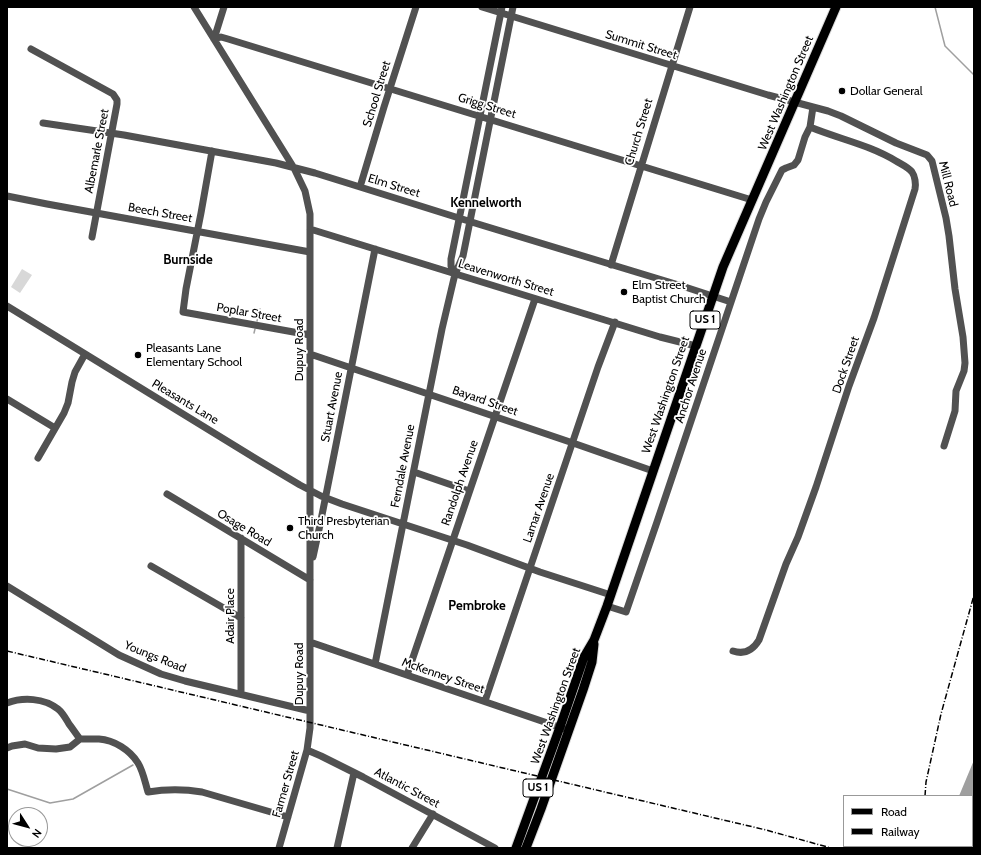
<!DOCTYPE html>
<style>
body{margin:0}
#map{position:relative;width:981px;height:855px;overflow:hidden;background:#fff;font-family:Cabin,sans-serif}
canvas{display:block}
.frame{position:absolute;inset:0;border:8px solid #000;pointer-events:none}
.legend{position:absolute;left:843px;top:795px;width:130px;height:52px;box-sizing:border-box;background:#fff;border:1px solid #999;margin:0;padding:5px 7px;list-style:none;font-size:12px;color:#000}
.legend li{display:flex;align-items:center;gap:8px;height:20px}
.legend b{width:20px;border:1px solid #999}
.north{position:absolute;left:8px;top:807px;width:40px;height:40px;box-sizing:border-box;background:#fff;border:1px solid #999;border-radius:50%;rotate:126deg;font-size:11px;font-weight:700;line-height:16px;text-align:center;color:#000}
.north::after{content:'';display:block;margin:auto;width:14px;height:18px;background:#000;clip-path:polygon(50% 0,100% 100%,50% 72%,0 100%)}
</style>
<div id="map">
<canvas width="981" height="855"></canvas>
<div class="frame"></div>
<ul class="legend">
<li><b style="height:5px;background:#000"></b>Road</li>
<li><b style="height:5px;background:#000"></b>Railway</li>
</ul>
<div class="north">N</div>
</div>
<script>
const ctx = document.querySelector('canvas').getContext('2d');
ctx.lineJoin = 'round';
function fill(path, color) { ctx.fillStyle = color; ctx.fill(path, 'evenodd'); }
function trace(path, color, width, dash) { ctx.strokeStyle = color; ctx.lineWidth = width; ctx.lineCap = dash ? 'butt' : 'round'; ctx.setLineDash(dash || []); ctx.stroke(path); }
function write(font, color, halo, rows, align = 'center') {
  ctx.font = font + ' Cabin,sans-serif'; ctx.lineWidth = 3.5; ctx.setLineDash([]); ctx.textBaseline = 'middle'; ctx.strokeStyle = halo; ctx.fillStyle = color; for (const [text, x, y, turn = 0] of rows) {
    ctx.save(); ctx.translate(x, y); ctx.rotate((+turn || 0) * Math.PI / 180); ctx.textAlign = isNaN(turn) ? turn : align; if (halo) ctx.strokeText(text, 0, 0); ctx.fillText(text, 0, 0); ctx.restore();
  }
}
fill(new Path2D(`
 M22,269L32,275L20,293L11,287Z`), '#d8d8d8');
fill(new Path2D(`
 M974,760V848H949V846H972V796H959Z`), '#9f9f9f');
trace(new Path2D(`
 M935,7L945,46L974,75
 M257,321L260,309
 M254,333L255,329
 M7,789L50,803L73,799L133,765`), '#9f9f9f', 1.5);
const major = new Path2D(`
 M516,848L560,727L584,657L594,640L607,606L723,267L836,7
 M526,848L541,809L583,690L592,662L594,644`);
trace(major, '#dbdbdb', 11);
trace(new Path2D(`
 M194,7L294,168L305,191L310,214V728L307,750L279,848
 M224,7L214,39L221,37L228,39L752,200
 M482,7L768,95L828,111L841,116L896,143L927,155L932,161L946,218L949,236L955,289L963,337L965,363L964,371L956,391L955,411L944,446
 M31,49L113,94L117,100V104L92,237
 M43,123L124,135L276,163L315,173L360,187L478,224L682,286L731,302
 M212,151L201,213L186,289L183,312L310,335
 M360,187L384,107L416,7
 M7,196L47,204L310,252
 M310,229L660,337L696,346
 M611,265L690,7
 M455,274L451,266V259L502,7
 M7,306L258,460L300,485L321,496L342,504L467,545L540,572L611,595
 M310,354L573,443L653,471
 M7,399L55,428
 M38,458L64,413L68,403L72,382L75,372L85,354
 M414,472L469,491
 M167,494L310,580
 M313,557L320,525L375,249
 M151,566L241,618
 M7,586L119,655L161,674L185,681L310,711
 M607,606L626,612L657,522L759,219L766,202L782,170L786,168L794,165L798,160L805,137L810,127L813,107
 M310,642L565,729
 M733,651C745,655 753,650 759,640L786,564L798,537L816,487L849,386L874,318L915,189C916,184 915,176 912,172C908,167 901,164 896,161C870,145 839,139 810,127
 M375,664L442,329L455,274L463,256L513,7
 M407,675L535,299
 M241,694V538
 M485,701L598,367L615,322
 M7,703C23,697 44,698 58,709C63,713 66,719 69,724C73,729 76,734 80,739
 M80,739C86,739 93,739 99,739C114,740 130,750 138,763C143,771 145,782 148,792C166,789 184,789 202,792L288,817
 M7,748L12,746L25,744L38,748L56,749L70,747L80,739
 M307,750L321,756L363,777L495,848
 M337,848L354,773
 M412,848L433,814`), '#515151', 7);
trace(major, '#000', 9);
trace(new Path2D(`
 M7,651L766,830L831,848
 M925,796L926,782L941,714L974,595
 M922,848V846`), '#000', 1.5, [6, 2, 1, 2]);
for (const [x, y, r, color] of [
 [842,91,4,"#000"],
 [624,292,4,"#000"],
 [138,355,4,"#000"],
 [290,528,4,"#000"]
]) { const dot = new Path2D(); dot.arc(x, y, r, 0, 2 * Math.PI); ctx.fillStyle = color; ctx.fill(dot); trace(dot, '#fff', 1.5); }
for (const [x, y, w] of [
 [705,320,30],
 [538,788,30]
]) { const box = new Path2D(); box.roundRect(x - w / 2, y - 9, w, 18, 3); ctx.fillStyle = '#fff'; ctx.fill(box); trace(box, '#000', 1); }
write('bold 11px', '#000', null, [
 ["US 1",705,320],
 ["US 1",538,788]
]);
write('12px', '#000', '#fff', [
 ["Summit Street",641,45,17],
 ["West Washington Street",786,93,-67],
 ["School Street",377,94,-73],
 ["Grigg Street",487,106,17],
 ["Church Street",639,132,-73],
 ["Albemarle Street",97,151,-79],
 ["Mill Road",948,184,76],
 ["Elm Street",394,186,17],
 ["Beech Street",160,213,10],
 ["Leavenworth Street",506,278,17],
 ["Poplar Street",249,313,10],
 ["Dupuy Road",299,350,-90],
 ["Dock Street",846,365,-71],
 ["Anchor Avenue",691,386,-72],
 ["West Washington Street",666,395,-71],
 ["Bayard Street",485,401,19],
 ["Pleasants Lane",185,402,31],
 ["Stuart Avenue",332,407,-79],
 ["Ferndale Avenue",403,466,-79],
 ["Randolph Avenue",460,483,-71],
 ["Lamar Avenue",539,508,-71],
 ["Osage Road",244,528,31],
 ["Adair Place",230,616,-90],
 ["Youngs Road",155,657,22],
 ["Dupuy Road",299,674,-90],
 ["McKenney Street",443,676,19],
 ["West Washington Street",556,706,-70],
 ["Farmer Street",286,784,-74],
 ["Atlantic Street",407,788,28]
]);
write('12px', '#000', '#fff', [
 ["Dollar General",850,91],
 ["Elm Street",632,285],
 ["Baptist Church",632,299],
 ["Pleasants Lane",146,348],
 ["Elementary School",146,362],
 ["Third Presbyterian",298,521],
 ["Church",298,535]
], 'left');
write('bold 13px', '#000', '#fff', [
 ["Kennelworth",486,203],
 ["Burnside",188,260],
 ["Pembroke",477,606]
]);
</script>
